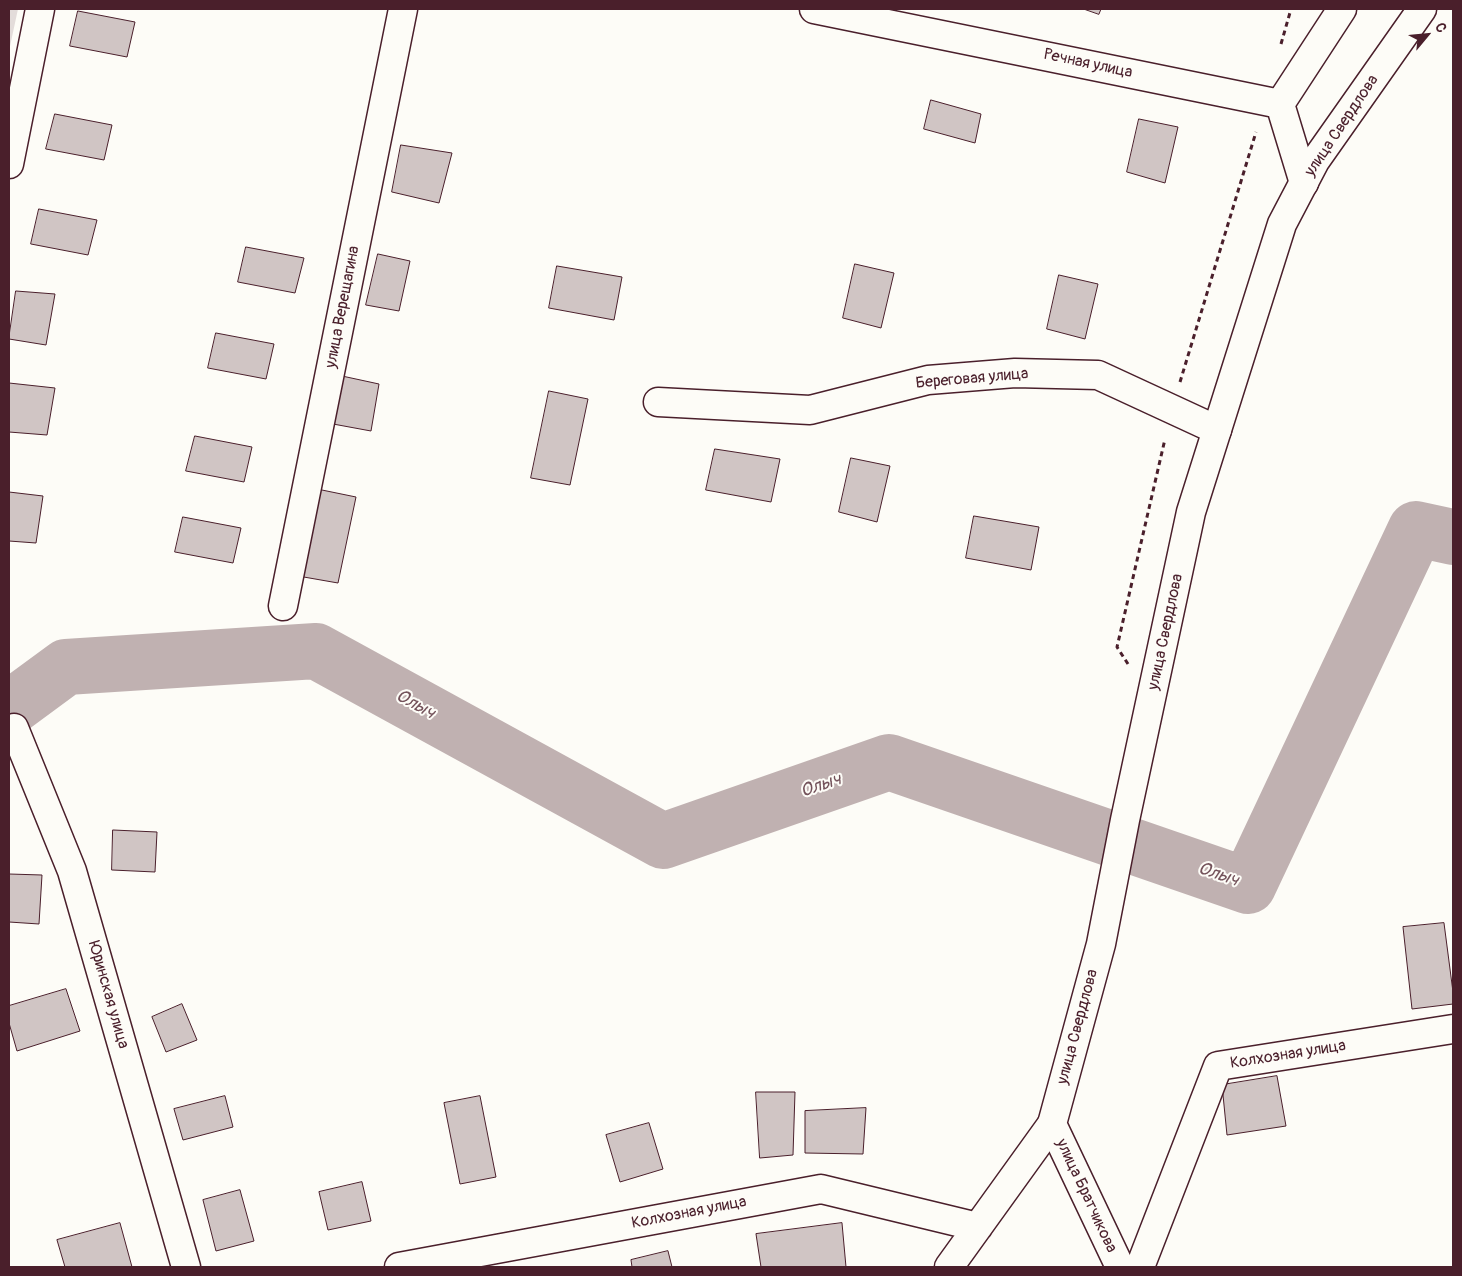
<!DOCTYPE html>
<meta charset="utf-8">
<style>
body{margin:0}
#map{position:relative;width:1462px;height:1276px;overflow:hidden;background:#fdfcf7;font-family:Pangolin,sans-serif}
canvas{display:block}
.frame{position:absolute;inset:0;border:10px solid #4a1f2b;pointer-events:none}
.north{position:absolute;left:1402px;top:10px;width:50px;height:50px;-webkit-text-stroke:4px #fdfcf7;paint-order:stroke;rotate:62deg;font-size:14px;font-weight:700;line-height:20px;text-align:center;color:#4a1f2b}
.north::after{content:'';display:block;margin:auto;width:18px;height:22px;background:#4a1f2b;clip-path:polygon(50% 0,100% 100%,50% 72%,0 100%)}
</style>
<div id="map">
<canvas width="1462" height="1276"></canvas>
<div class="frame"></div>
<div class="north">С</div>
</div>
<script>
const ctx = document.querySelector('canvas').getContext('2d');
ctx.lineJoin = 'round';
function fill(path, color) { ctx.fillStyle = color; ctx.fill(path, 'evenodd'); }
function trace(path, color, width, dash) { ctx.strokeStyle = color; ctx.lineWidth = width; ctx.lineCap = dash ? 'butt' : 'round'; ctx.setLineDash(dash || []); ctx.stroke(path); }
function write(font, color, halo, rows, align = 'center') {
  ctx.font = font + ' Pangolin,sans-serif'; ctx.lineWidth = 4; ctx.setLineDash([]); ctx.textBaseline = 'middle'; ctx.strokeStyle = halo; ctx.fillStyle = color; for (const [text, x, y, turn = 0] of rows) {
    ctx.save(); ctx.translate(x, y); ctx.rotate((+turn || 0) * Math.PI / 180); ctx.textAlign = isNaN(turn) ? turn : align; if (halo) ctx.strokeText(text, 0, 0); ctx.fillText(text, 0, 0); ctx.restore();
  }
}
fill(new Path2D(`
 M9,9H18L9,51Z`), '#e3dcda');
trace(new Path2D(`
 M9,709L66,667L316,651L663,841L889,762L1248,886L1416,529L1453,537`), '#c0b1b1', 56);
const building = new Path2D(`
 M1084,9H1101L1099,14Z
 M78,11L135,22L127,57L70,46Z
 M931,100L981,114L975,143L924,129Z
 M55,114L112,125L104,160L46,149Z
 M1139,119L1178,127L1165,183L1127,172Z
 M401,145L452,153L439,203L392,192Z
 M39,209L97,220L88,255L31,244Z
 M246,247L304,258L295,293L238,282Z
 M378,254L410,261L399,311L366,305Z
 M855,264L894,273L881,328L843,318Z
 M557,266L622,277L614,320L549,308Z
 M1059,275L1098,284L1085,339L1047,329Z
 M16,291L55,294L46,345L9,339Z
 M216,333L274,344L266,379L208,368Z
 M342,376L379,384L371,431L333,424Z
 M9,383L55,388L47,435L9,432Z
 M549,391L588,399L570,485L531,478Z
 M195,436L252,447L244,482L186,471Z
 M715,449L780,459L771,502L706,490Z
 M851,458L890,466L877,522L839,512Z
 M317,489L356,497L338,583L298,576Z
 M9,492L43,496L36,543L9,541Z
 M974,516L1039,527L1031,570L966,558Z
 M183,517L241,528L233,563L175,552Z
 M113,830L157,832L155,872L112,870Z
 M9,874L42,875L39,924L9,922Z
 M1444,923L1453,992V1004L1412,1009L1403,927Z
 M66,989L80,1031L17,1051L9,1023V1006Z
 M182,1004L197,1040L166,1052L152,1017Z
 M1277,1076L1286,1126L1227,1135L1222,1085Z
 M756,1092H795L793,1155L760,1158Z
 M225,1096L233,1127L183,1140L174,1109Z
 M480,1096L496,1177L460,1184L444,1103Z
 M866,1108L863,1154L805,1153V1111Z
 M649,1123L663,1169L620,1182L606,1135Z
 M362,1182L371,1221L328,1230L319,1192Z
 M240,1190L254,1241L216,1251L203,1200Z
 M120,1223L132,1267H65L57,1240Z
 M842,1223L846,1267H761L756,1234Z
 M668,1251L672,1267H632L631,1260Z`);
fill(building, '#d0c5c4');
trace(building, '#4a1f2b', 1);
const minor = new Path2D(`
 M814,9L1280,104L1304,183
 M1280,104L1342,9
 M9,164L40,9
 M658,402L810,410L928,380L1015,373L1098,375L1217,430
 M283,606L403,9
 M14,728L72,871L186,1267
 M399,1267L821,1189L978,1227
 M949,1267L1052,1124
 M1140,1267L1218,1066L1453,1029`);
const major = new Path2D(`
 M1120,1267L1052,1124L1101,944L1125,820L1191,512L1282,224L1315,161L1422,9`);
trace(minor, '#4a1f2b', 31);
trace(major, '#4a1f2b', 31);
trace(new Path2D(`
 M1281,44L1291,9
 M1180,382L1256,132
 M1128,664L1117,647L1165,439`), '#4a1f2b', 3, [5, 4]);
trace(minor, '#fdfcf7', 28);
trace(major, '#fdfcf7', 28);
write('16px', '#4a1f2b', '#fdfcf7', [
 ["Речная улица",1088,64,12],
 ["улица Свердлова",1342,126,-56],
 ["улица Верещагина",343,307,-79],
 ["Береговая улица",972,379,-5],
 ["улица Свердлова",1166,632,-78],
 ["Юринская улица",108,995,74],
 ["улица Свердлова",1078,1027,-75],
 ["Колхозная улица",1288,1055,-9],
 ["улица Братчикова",1086,1196,65],
 ["Колхозная улица",689,1213,-11]
]);
write('italic 18px', '#73525a', '#fdfcf7', [
 ["Олыч",415,705,29],
 ["Олыч",821,786,-19],
 ["Олыч",1218,875,19]
]);
</script>
